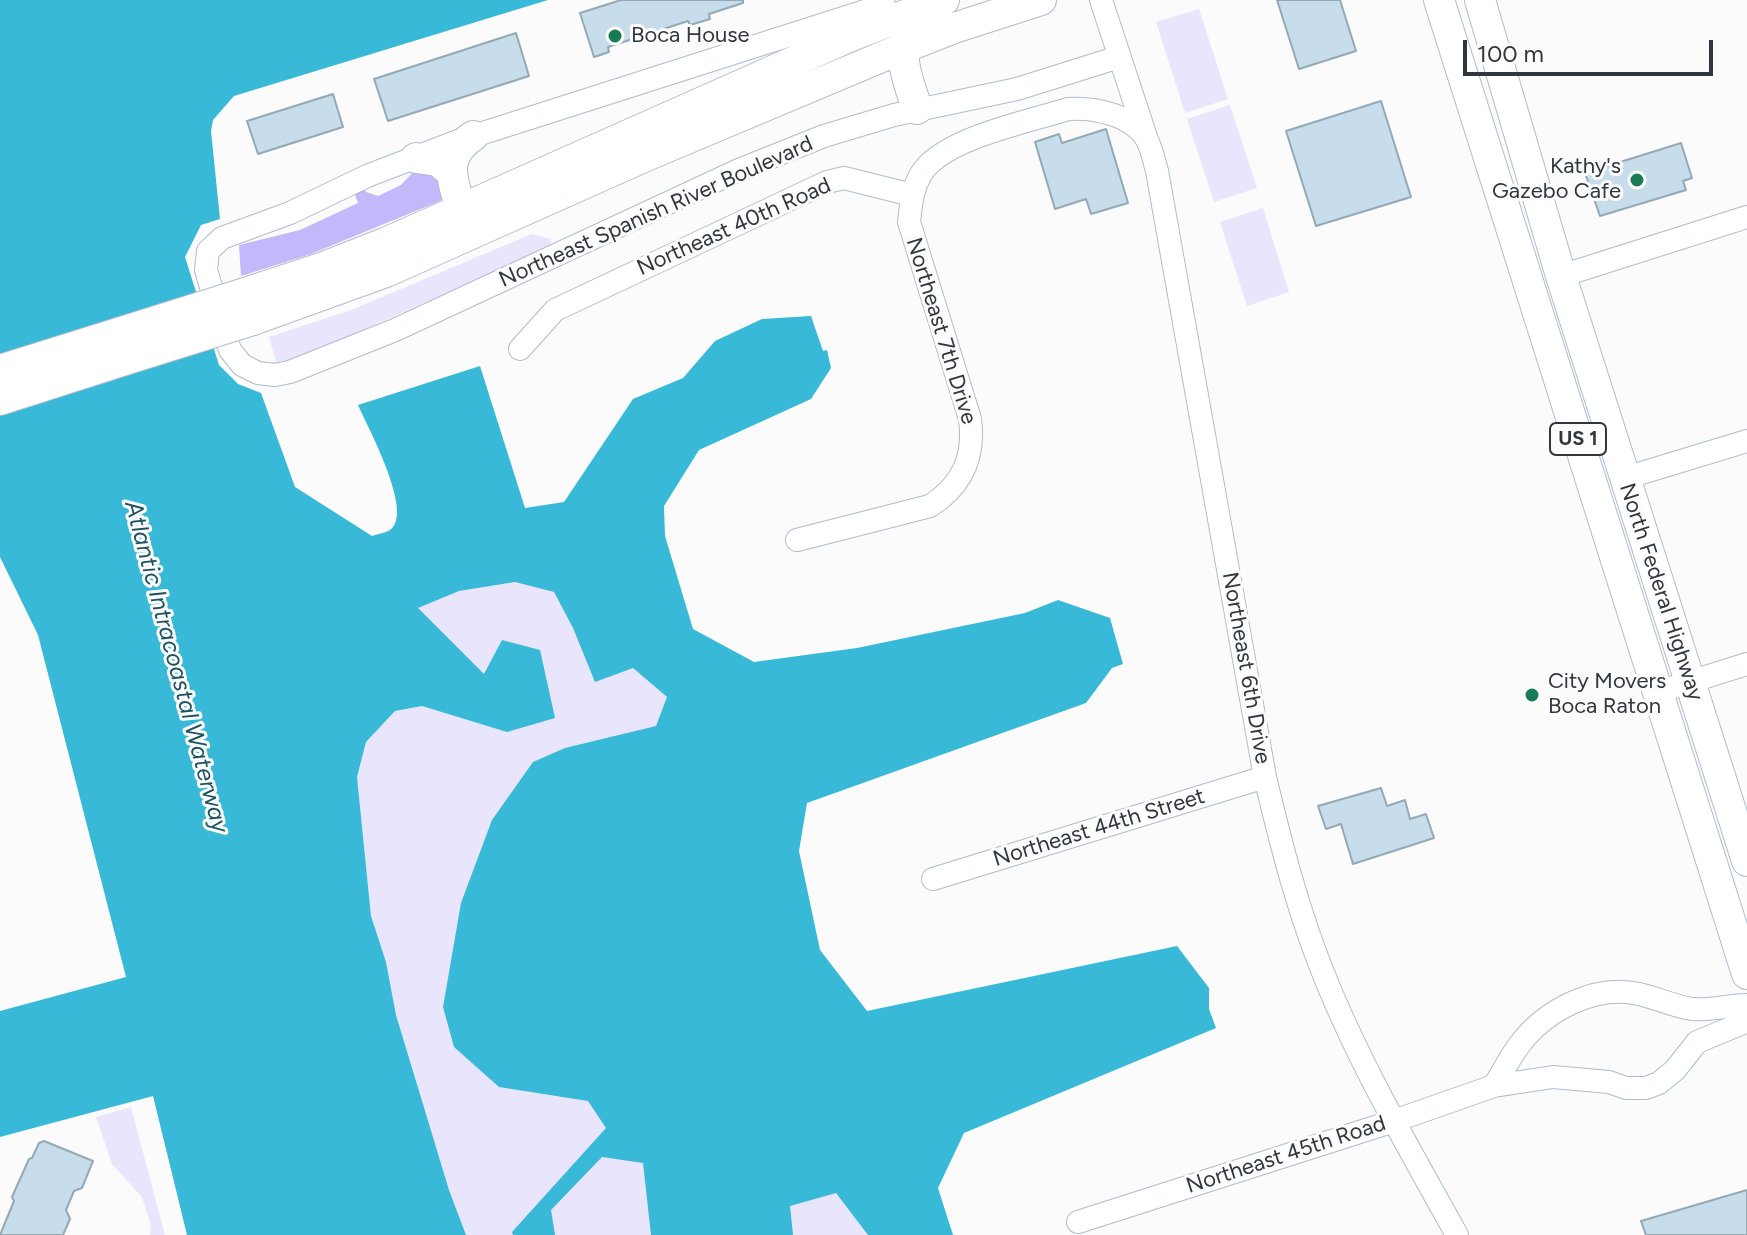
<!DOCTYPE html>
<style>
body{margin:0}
#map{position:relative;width:1747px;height:1235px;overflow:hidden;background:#fbfbfb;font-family:Figtree,sans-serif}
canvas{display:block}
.scale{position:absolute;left:1463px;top:40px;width:250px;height:36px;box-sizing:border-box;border:4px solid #30363d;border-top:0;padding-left:10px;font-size:24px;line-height:28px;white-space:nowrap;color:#30363d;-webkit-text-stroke:6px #fbfbfb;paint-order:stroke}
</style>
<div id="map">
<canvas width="1747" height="1235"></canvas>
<div class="scale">100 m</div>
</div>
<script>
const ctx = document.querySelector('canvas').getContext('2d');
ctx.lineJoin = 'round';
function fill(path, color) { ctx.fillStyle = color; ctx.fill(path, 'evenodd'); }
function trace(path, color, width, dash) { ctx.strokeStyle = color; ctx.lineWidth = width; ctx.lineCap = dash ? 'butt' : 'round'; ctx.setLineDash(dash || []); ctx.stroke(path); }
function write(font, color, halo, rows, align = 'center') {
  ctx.font = font + ' Figtree,sans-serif'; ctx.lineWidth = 6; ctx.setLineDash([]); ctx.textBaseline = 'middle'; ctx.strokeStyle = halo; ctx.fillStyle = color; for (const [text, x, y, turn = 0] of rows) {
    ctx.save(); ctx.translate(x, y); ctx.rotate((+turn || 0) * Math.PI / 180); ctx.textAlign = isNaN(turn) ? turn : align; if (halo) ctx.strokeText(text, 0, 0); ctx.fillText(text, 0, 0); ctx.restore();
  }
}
fill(new Path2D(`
 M1199,9L1228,99L1185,113L1156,22Z
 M1230,105L1257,188L1214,202L1187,119Z
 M1263,208L1289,292L1247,306L1220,222Z
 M532,234L550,239L552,246L286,364L277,365L269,337L351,310Z
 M515,582L554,592L573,628L633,668L667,697L837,1193L868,1235H466L449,1190L396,1015L386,962L371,916L357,777L366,742L395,711L422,706L507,732L485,675L417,608L459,591Z
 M131,1107L165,1235H150L151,1225L142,1197L112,1164L96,1117Z`), '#e8e5fd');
fill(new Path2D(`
 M417,168L431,169L447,195L440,201L311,254L241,276L239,245L300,230L358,203L354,192L364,187L366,192L378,196L401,185Z`), '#c2b8fa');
fill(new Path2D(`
 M0,0H548L234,96L213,120L211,131L220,219L201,225L185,257L219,365L238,384L261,393L295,487L372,536C377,534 385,533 390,530C415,513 367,426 358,405L480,366L525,508L564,502L633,399L683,378L715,341L762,319L811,316L823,351L827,350L831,368L811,399L699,450L664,506L665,536L693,629L754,662L857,648L1025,613L1058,600L1110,618L1123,664L1112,668L1086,703L807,803L799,851L820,950L867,1011L1177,946L1209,988V1009L1216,1028L964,1133L938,1188L953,1235H868L836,1193L790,1206L793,1235H651L643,1163L602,1157L551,1210L555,1235H513L512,1232L606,1128L588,1101L499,1087L454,1047L443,1007L461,903L492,820L533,762L565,748L656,726L667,697L633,668L595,682L573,628L554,592L515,582L459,591L418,608L484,674L502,640L540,650L555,718L507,732L422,706L395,711L366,742L357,777L371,916L386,962L396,1015L449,1190L466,1235H187L153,1096L0,1137V1011L126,977L38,635L0,557Z`), '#37b9d7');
const building = new Path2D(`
 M621,0H743V3L709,14L710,19L690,25L688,21L608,47L609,52L594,57L580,13Z
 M1277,0H1340L1356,51L1299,69Z
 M516,33L529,76L388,121L374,79Z
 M333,94L343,127L258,154L247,121Z
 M1381,101L1411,197L1316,226L1286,131Z
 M1106,129L1128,203L1091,214L1086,199L1055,209L1035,142L1059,134L1062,143Z
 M1681,143L1692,178L1683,181L1686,190L1600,216L1585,173Z
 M1381,788L1387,806L1405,800L1410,819L1426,814L1434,838L1353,864L1341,824L1326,829L1318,806Z
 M44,1141L93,1161L82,1188L74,1191L66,1210L70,1219L63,1235H0L14,1201L12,1197L29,1159L32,1158L39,1143Z
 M1747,1190V1235H1646L1641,1221Z`);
fill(building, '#c7ddeb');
trace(building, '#94a9b6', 2);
const minor = new Path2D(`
 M1101,0L1146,137
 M884,5L458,141L367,176L290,213L222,238L208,251L206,270L230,350L242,365L258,373L275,375L290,372L395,330L739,170L824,136L894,115L1017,89L1119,57
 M1561,276L1747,217
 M520,349L555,310L827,182L844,178L912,195
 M1625,478L1747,441
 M797,540L930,506C963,485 975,457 970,419L909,222C911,205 912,189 921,174C943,138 1028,122 1068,109C1094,107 1133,115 1147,140C1152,149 1154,161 1157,171L1265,777C1281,844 1298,911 1324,975C1360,1065 1410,1150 1457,1235
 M1658,692L1747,664
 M933,879L1265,777
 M1494,1086C1502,1073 1510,1057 1520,1044C1546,1010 1595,984 1639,994C1657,998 1673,1006 1692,1009C1710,1011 1729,1005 1747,1005
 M1078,1222L1394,1121L1494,1086L1553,1077L1609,1082L1626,1088H1646L1659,1083L1675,1070L1697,1042L1743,1023L1747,1018`);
const major = new Path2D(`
 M1439,0L1747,974
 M1480,0L1561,276L1747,861
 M911,32C895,57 910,83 917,109
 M416,158L438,161L452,173
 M461,210C453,179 441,158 473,136
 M245,293L324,267L385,243L851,36L944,0
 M253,320L386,272L646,156L903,48L954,28L1041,0
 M0,370L118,333
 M0,400L125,360`);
trace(minor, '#adbcce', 24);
trace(major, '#adbcce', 32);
trace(minor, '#fff', 22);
trace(major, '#fff', 30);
const majorBridge = new Path2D(`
 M118,333L245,293
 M125,360L253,320`);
trace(majorBridge, '#adbcce', 32, []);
trace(majorBridge, '#fff', 30);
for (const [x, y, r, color] of [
 [615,36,8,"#177c55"],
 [1637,180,8,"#177c55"],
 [1532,695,8,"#177c55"]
]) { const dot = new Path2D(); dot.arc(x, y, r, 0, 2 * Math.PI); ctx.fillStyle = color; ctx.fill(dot); trace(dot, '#fbfbfb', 3); }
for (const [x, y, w] of [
 [1578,439,56]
]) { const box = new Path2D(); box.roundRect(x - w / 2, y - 16, w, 32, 6); ctx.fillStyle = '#fbfbfb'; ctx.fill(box); trace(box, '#30363d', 2); }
write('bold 20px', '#30363d', null, [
 ["US 1",1578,439]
]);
write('22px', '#30363d', '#fbfbfb', [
 ["Boca House",631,36],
 ["Kathy's",1621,167,"right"],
 ["Gazebo Cafe",1621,192,"right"],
 ["City Movers",1548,682],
 ["Boca Raton",1548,707]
], 'left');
write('22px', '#30363d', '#fbfbfb', [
 ["Northeast Spanish River Boulevard",656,212,-24],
 ["Northeast 40th Road",734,227,-24],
 ["Northeast 7th Drive",941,331,73],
 ["North Federal Highway",1661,592,72],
 ["Northeast 6th Drive",1246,668,80],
 ["Northeast 44th Street",1099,828,-17],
 ["Northeast 45th Road",1286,1155,-18]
]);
write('italic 24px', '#1d525f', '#fbfbfb', [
 ["Atlantic Intracoastal Waterway",176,667,75]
]);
</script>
